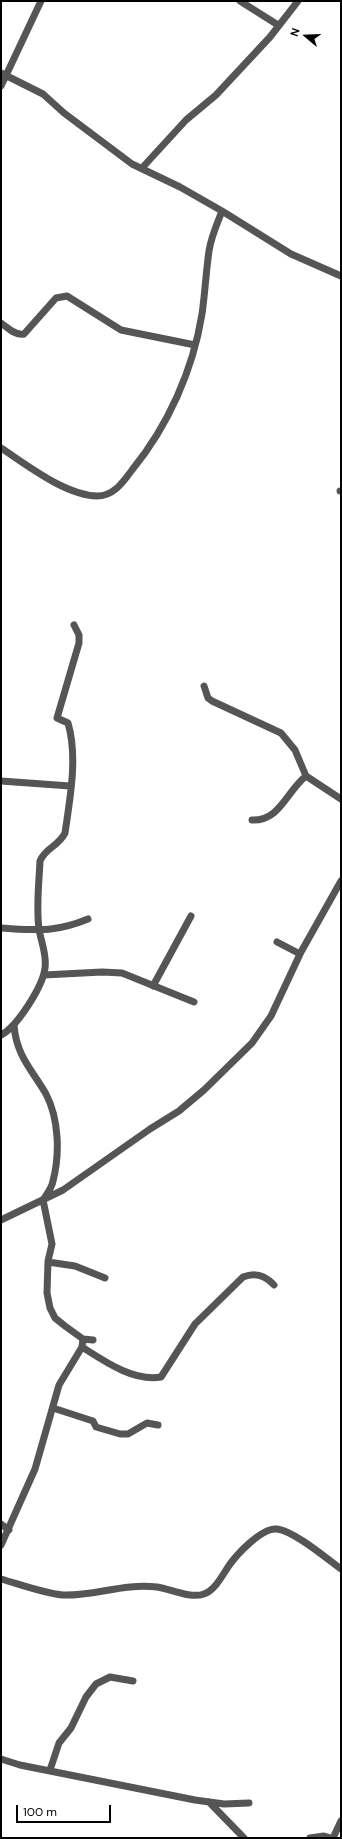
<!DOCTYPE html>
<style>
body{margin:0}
#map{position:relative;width:342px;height:1839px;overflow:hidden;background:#fff;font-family:"DM Sans",sans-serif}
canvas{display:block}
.frame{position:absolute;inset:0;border:2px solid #000;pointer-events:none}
.north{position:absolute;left:286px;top:16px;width:40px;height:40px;-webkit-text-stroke:3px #fff;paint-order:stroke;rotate:289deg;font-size:11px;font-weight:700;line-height:16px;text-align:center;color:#000}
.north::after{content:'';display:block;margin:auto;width:14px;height:18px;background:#000;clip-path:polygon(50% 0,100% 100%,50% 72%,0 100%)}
.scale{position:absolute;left:16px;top:1805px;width:95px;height:18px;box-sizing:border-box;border:2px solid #000;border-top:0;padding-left:5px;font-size:12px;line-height:14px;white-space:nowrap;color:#000;-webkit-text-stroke:3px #fff;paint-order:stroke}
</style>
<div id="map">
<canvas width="342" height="1839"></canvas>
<div class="frame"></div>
<div class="north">N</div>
<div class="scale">100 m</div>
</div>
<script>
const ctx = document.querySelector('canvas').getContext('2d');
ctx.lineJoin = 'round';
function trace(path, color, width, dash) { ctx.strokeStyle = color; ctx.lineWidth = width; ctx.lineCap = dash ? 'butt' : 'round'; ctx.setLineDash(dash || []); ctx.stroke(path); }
trace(new Path2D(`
 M240,1L278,25
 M1,73L43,94L64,113L132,164L180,187L222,211L291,254L341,276
 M1,86L41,1
 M142,168L186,120L216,95L270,37L298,1
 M1,323C8,328 16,336 24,334L56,298L67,296L121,330L195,345
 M1,448C27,465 65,495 97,496C114,496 123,482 132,470C168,426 193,370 202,314C205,293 206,272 209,251C211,237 217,224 222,211
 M340,491H341
 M204,686L208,698L212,701L281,733L295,750L306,776L341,799
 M1,781L70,786
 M252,820C280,821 286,792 306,776
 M1,928C36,930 54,933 88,919
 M277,942L300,954
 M44,975L102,972L122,973L194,1002
 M153,986L191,916
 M14,1025C16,1055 32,1070 46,1094C59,1119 60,1154 53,1181C52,1188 46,1195 43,1200L52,1244L48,1261L47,1293L50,1308L55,1318L65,1326L83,1339L82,1347C104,1361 134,1382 161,1377L195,1324L243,1277C255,1272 265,1275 274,1285
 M1,1035C17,1027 43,986 45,968C47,954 41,942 39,929C36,907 39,883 40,861C45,848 59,846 65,833C70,798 78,757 68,723L57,718L79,643V635L74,625
 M1,1220L63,1190L150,1129L179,1111L204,1090L252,1043L271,1016L301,952L341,881
 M48,1262L75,1266L105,1278
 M83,1339L93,1340
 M53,1408L93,1421L96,1427L120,1434H128L147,1423L158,1425
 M1,1524L9,1530
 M1,1545L35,1469L59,1385L82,1347
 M1,1579C19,1584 46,1594 63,1595C95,1596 123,1583 157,1587C171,1589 190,1599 204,1594C215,1590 222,1576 228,1567C236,1555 262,1527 277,1529C294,1531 326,1558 341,1569
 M1,1759L20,1765L195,1800L224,1804L249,1803
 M50,1770L59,1743L71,1728L86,1697L96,1684L110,1677L133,1681
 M209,1802L244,1838
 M310,1838L324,1836L331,1838
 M333,1838L341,1821`), '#555', 7);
</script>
